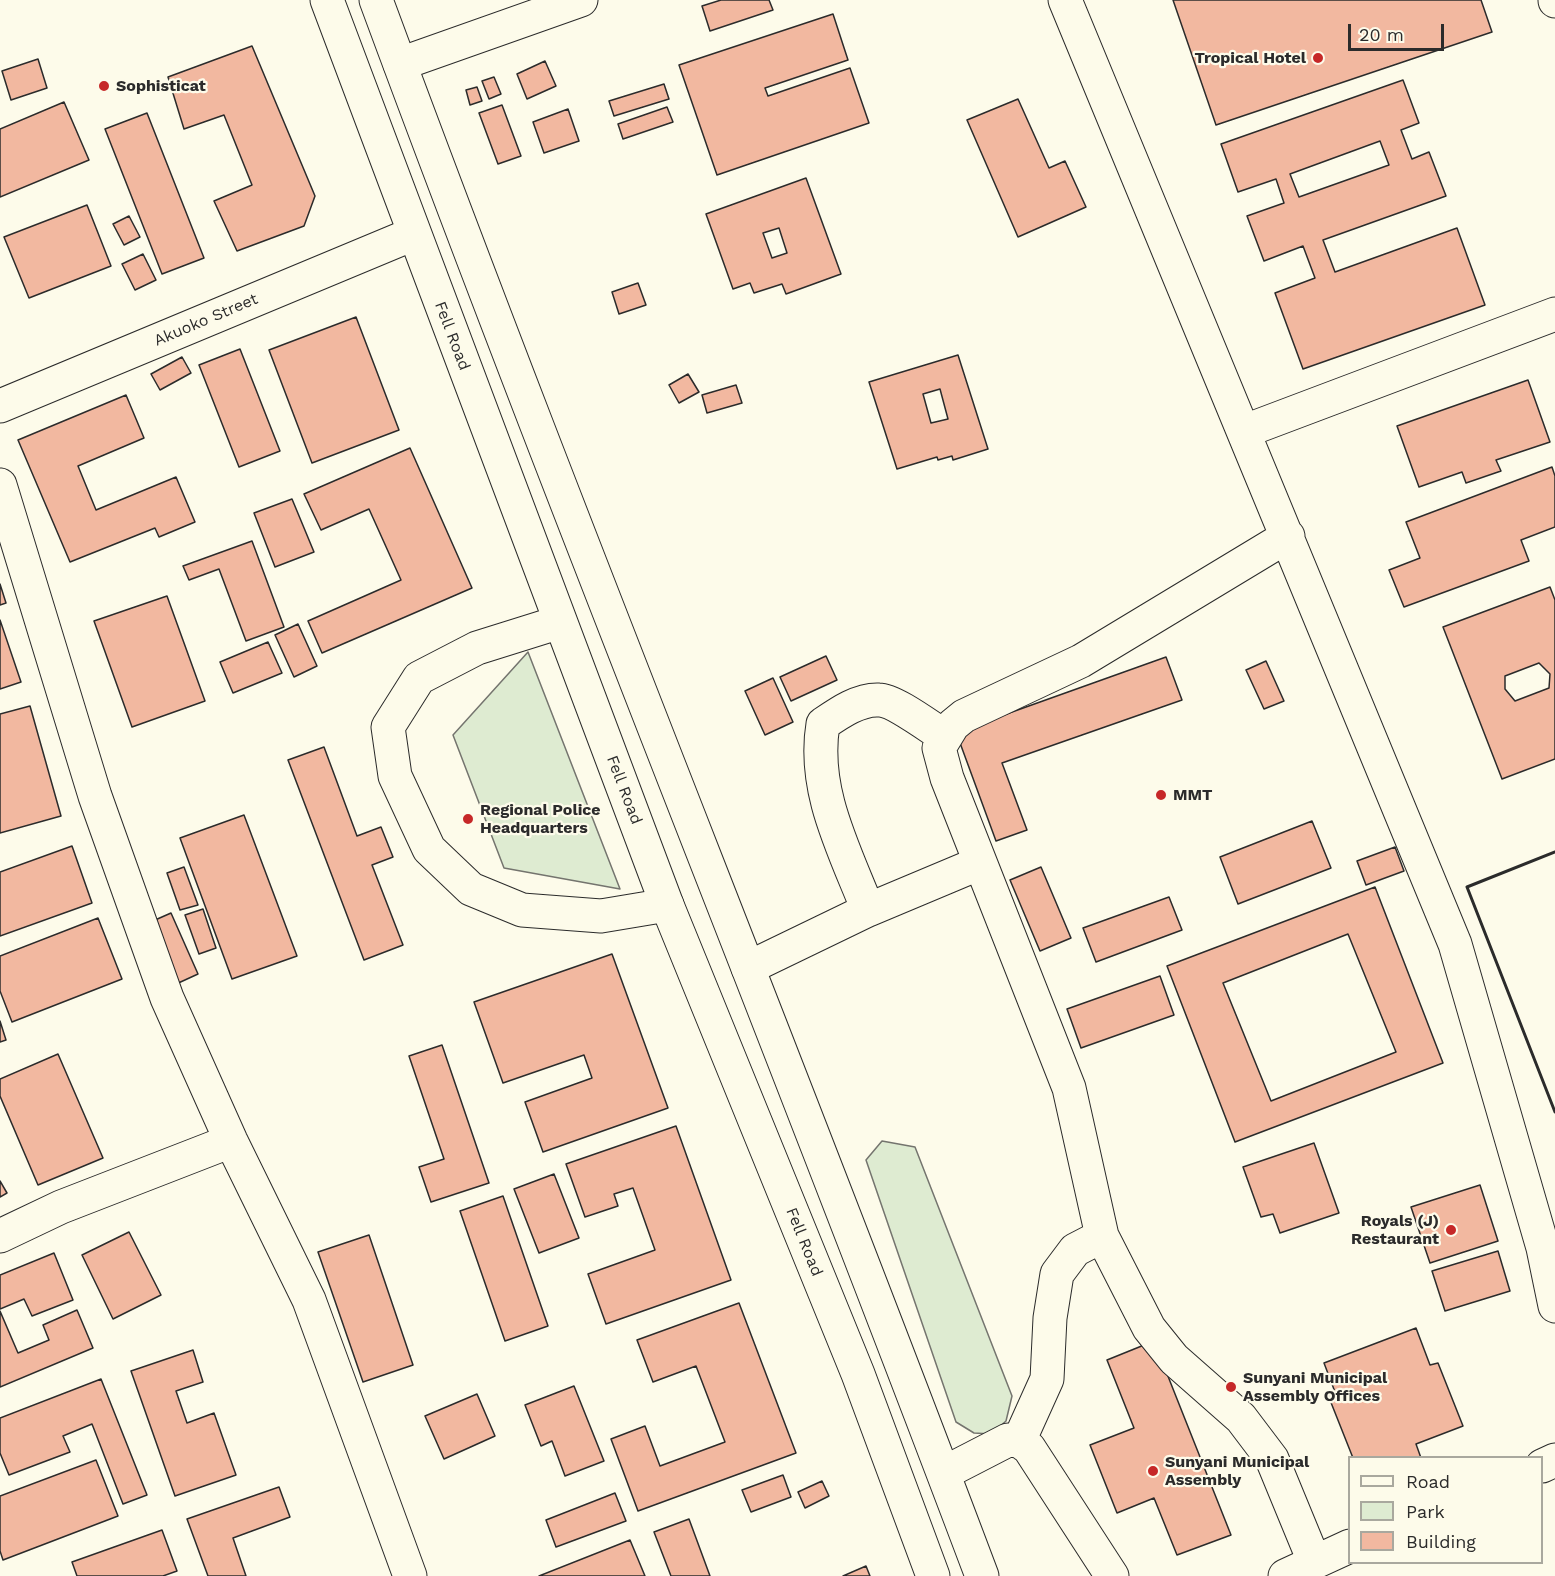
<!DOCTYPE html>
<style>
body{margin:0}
#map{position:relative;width:1555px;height:1576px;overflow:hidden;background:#fdfbea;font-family:"Work Sans",sans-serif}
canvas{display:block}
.legend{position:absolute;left:1348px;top:1456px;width:195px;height:108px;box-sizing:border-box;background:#fdfbea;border:2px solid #a9a89e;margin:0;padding:8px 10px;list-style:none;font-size:18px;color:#2b2b2b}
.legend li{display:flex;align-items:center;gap:12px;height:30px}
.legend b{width:30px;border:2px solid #a9a89e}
.scale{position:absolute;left:1348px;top:24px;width:96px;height:27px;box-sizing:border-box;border:3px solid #2b2b2b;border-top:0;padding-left:8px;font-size:18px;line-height:21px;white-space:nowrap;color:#2b2b2b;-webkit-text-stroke:4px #fdfbea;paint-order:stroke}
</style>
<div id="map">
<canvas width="1555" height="1576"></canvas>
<ul class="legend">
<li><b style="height:8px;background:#fdfbea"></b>Road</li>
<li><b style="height:16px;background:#deebd1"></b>Park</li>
<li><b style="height:16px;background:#f2b8a0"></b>Building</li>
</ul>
<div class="scale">20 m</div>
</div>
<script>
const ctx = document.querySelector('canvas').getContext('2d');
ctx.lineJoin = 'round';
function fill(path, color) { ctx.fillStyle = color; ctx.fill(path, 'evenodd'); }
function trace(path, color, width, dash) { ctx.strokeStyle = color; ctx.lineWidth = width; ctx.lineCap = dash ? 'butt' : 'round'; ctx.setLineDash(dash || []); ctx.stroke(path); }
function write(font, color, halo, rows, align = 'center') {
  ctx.font = font + ' "Work Sans",sans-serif'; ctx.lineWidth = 4.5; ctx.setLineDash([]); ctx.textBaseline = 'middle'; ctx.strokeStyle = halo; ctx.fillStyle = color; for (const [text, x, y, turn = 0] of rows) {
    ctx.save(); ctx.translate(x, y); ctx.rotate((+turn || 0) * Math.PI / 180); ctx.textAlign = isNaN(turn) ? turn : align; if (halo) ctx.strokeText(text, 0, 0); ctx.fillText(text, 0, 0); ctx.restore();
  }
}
const green = new Path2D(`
 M528,652L620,889L504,868L453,735Z
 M882,1141L915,1147L1012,1396L1006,1421L991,1434L974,1433L956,1422L866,1160Z`);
fill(green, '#deebd1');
trace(green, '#74746e', 1.5);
const building = new Path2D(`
 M721,0H769L773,10L710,31L702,6Z
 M1173,0H1481L1492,32L1216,125Z
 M833,14L848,60L765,88L768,96L850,68L869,123L717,175L679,65Z
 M252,46L315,196L304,226L237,251L214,201L252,185L224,115L184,129L168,77Z
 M38,59L47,88L11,100L2,71Z
 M545,61L556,86L527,99L517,74Z
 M494,77L501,94L489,99L482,81Z
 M1403,80L1419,123L1401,130L1412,159L1429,152L1446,196L1323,240L1335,272L1457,228L1485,305L1303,369L1275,293L1315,278L1303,246L1264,261L1247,216L1284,203L1276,179L1238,192L1221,144ZM1380,141L1389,165L1299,197L1290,174Z
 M664,84L669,99L614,116L609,101Z
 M477,87L482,101L470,105L466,90Z
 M1018,99L1049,168L1065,161L1086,207L1018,237L967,120Z
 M64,102L89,160L0,197V129Z
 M502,105L521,156L498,164L479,113Z
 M667,107L673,122L623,139L618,124Z
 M568,109L579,141L544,153L533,122Z
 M147,113L204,258L162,274L105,129Z
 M806,178L841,274L786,294L782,284L754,293L750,283L733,289L706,214ZM779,228L787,253L772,258L763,233Z
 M87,205L111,266L29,298L4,237Z
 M129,216L140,237L124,245L113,224Z
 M143,254L156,280L135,290L122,264Z
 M638,283L646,305L619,314L612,292Z
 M356,317L399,430L312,463L269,350Z
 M240,349L280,451L239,467L199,365Z
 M958,355L988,449L953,460L952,456L938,460L937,457L897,469L869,382ZM940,389L948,419L931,423L923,394Z
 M182,357L191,373L160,390L151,374Z
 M688,374L699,392L679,403L669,385Z
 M1528,380L1550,442L1496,460L1501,471L1466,483L1462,472L1419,487L1397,426Z
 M736,385L742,403L707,413L702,395Z
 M126,395L144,438L78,466L96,510L176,477L195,522L159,537L155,528L70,562L18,440Z
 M410,448L472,588L322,653L308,621L401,580L369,509L321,530L304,494Z
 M1552,467L1555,476V527L1521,540L1529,561L1404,607L1389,570L1420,558L1406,522Z
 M292,499L314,552L275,567L254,513Z
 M252,541L284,627L246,641L219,569L189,580L183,566Z
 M0,584L6,603L0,605Z
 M1550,587L1555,600V759L1502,779L1443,627ZM1539,663L1550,674L1549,688L1515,701L1505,689V676Z
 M167,596L205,701L132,727L94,621Z
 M0,620L21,682L0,689Z
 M298,624L317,666L294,677L275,635Z
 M268,642L282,673L233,693L220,662Z
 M826,656L837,680L791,701L780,677Z
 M1166,657L1182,700L1002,763L1027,830L996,841L956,732Z
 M1266,661L1284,701L1264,709L1246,670Z
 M773,678L793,722L765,735L745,691Z
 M30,706L61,816L0,833V714Z
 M324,747L357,836L381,827L393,857L372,865L403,945L364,960L288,760Z
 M244,815L297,956L232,979L180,838Z
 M1312,821L1331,868L1238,904L1220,857Z
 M72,846L92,903L0,936V872Z
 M1395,847L1404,871L1366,885L1357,861Z
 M184,867L198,905L180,910L167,873Z
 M1041,867L1071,938L1040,951L1010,880Z
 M1375,887L1443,1063L1235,1142L1167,966ZM1348,934L1396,1052L1271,1101L1223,983Z
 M1169,897L1182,930L1096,962L1083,928Z
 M203,909L216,948L199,954L185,915Z
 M171,913L198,974L174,985L146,924Z
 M98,918L122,979L12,1022L0,991V956Z
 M612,954L668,1108L543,1152L525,1102L592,1078L584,1055L503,1083L474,1002Z
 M1160,976L1174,1015L1081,1048L1067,1009Z
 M0,1021L6,1040L0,1042Z
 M442,1045L489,1183L431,1202L419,1167L444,1159L409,1056Z
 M58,1054L103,1158L38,1185L0,1096V1079Z
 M676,1126L731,1280L606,1324L588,1274L655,1250L633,1188L614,1194L618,1206L585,1217L566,1164Z
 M1314,1143L1339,1213L1280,1233L1273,1214L1261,1217L1243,1167Z
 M554,1174L579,1238L539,1253L514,1189Z
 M0,1181L7,1193L0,1197Z
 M1480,1185L1498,1241L1430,1263L1411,1207Z
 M503,1196L548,1326L505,1341L460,1211Z
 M129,1232L161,1295L113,1319L82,1255Z
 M369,1235L413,1365L363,1382L318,1252Z
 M1498,1251L1510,1291L1445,1311L1432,1271Z
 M54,1253L73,1300L32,1316L24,1299L0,1309V1275Z
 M739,1303L796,1453L638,1511L611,1439L645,1426L660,1466L725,1442L696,1366L653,1382L637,1340Z
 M77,1310L93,1348L0,1387V1311L18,1353L49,1340L43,1325Z
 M1416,1328L1430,1365L1438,1363L1463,1426L1416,1444L1421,1458H1353L1328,1395L1335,1392L1324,1363Z
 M1154,1341L1231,1535L1177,1555L1154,1498L1117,1513L1090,1445L1134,1428L1107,1360Z
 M193,1350L203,1382L176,1391L187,1423L214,1413L236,1475L175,1496L131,1371Z
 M101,1379L147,1495L123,1504L92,1424L63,1436L70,1452L9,1475L0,1453V1418Z
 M574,1386L604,1461L565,1476L552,1441L541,1446L525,1405Z
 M477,1394L495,1436L444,1459L425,1416Z
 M96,1460L118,1516L3,1560L0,1551V1496Z
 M783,1475L791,1497L751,1512L742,1490Z
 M822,1481L829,1496L805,1508L798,1492Z
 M279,1487L290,1517L233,1538L246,1576H208L187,1519Z
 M615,1493L626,1521L556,1547L546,1520Z
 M689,1519L710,1576H671L654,1532Z
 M162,1530L177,1571L163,1576H77L72,1562Z
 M630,1540L645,1576H539Z
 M866,1566L870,1576H843Z`);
fill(building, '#f2b8a0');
trace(building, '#2b2b2b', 1.5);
const minor = new Path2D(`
 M1065,0L1455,944L1543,1248L1555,1306
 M1555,0V1
 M400,64L581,0
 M0,406L413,234
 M1245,431L1555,314
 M0,485L95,796L167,998L231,1141L309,1300L410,1576
 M1288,536L1081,661L964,716L953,725L939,748L947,778L1069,1088L1102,1236L1149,1328L1174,1359L1241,1418L1272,1459L1314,1561
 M560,622L477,648L419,678L388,727L395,776L429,849L471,889L522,910L601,916L667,905
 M868,910C844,849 812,790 823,724C839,713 859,699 879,700C894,700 931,728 944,736
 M748,968L868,910L980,863
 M0,1236L61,1207L231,1141
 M1019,1441L1047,1379L1050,1318L1057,1274L1075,1250L1102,1236
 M1542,1466L1555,1460
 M944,1473L1008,1440L1019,1441L1029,1448L1112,1576
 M1285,1576L1350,1546`);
const major = new Path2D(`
 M327,0L667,905L858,1374L933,1576
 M376,0C571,528 784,1049 982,1576`);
trace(minor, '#2b2b2b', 35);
trace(major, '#2b2b2b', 35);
trace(minor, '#fdfbea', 33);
trace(major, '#fdfbea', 33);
trace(new Path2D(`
 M1555,852L1467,887L1555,1112`), '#2b2b2b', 3);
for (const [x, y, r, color] of [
 [1318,58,6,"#c62828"],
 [104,86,6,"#c62828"],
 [1161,795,6,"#c62828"],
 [468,819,6,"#c62828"],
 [1451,1230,6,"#c62828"],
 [1231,1387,6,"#c62828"],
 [1153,1471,6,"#c62828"]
]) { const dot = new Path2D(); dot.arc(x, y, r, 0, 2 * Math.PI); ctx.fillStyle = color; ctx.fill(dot); trace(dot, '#fdfbea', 2); }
write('bold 16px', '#2b2b2b', '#fdfbea', [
 ["Tropical Hotel",1306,58,"right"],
 ["Sophisticat",116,86],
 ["MMT",1173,795],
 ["Regional Police",480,810],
 ["Headquarters",480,828],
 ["Royals (J)",1439,1221,"right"],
 ["Restaurant",1439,1239,"right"],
 ["Sunyani Municipal",1243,1378],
 ["Assembly Offices",1243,1396],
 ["Sunyani Municipal",1165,1462],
 ["Assembly",1165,1480]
], 'left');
write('16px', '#2b2b2b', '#fdfbea', [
 ["Akuoko Street",206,320,-23],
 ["Fell Road",452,336,69],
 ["Fell Road",624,790,69],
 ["Fell Road",804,1242,68]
]);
</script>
